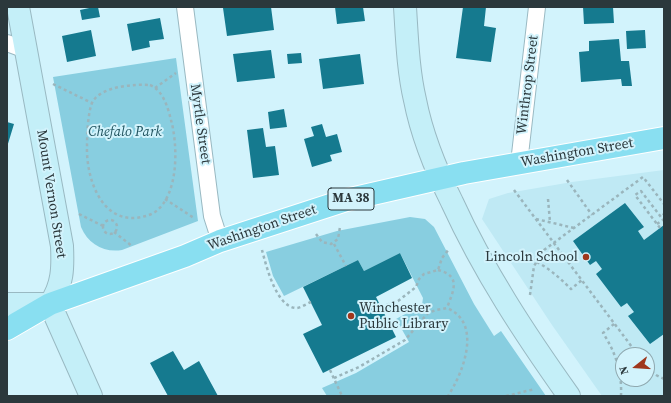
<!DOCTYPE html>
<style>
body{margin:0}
#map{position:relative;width:671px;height:403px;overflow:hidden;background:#d2f3fc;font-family:"Source Serif 4",serif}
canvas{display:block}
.frame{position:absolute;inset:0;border:8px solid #2b383c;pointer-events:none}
.north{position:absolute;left:615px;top:347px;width:40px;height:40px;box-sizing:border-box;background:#d2f3fc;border:1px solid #8fa8af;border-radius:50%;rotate:253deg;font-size:11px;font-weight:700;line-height:16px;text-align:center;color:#2b383c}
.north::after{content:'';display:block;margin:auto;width:14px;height:18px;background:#9f371c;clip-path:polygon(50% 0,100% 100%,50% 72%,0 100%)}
</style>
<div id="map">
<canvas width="671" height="403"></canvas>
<div class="frame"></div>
<div class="north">N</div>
</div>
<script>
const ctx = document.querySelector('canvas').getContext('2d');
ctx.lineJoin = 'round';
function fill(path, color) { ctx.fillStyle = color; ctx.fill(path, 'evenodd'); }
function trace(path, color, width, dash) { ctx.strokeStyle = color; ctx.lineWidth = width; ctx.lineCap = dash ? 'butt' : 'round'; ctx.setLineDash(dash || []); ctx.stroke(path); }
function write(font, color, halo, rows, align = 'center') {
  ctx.font = font + ' "Source Serif 4",serif'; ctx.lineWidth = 4; ctx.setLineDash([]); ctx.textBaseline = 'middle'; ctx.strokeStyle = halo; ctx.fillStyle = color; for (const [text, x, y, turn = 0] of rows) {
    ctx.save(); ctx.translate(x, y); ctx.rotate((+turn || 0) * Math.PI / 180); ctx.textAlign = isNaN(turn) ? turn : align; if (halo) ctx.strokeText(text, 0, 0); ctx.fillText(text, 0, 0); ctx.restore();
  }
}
fill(new Path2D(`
 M664,170V396H602L552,325L482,219L489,199L508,193L572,182ZM623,355H647V379H623Z`), '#bfe9f4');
fill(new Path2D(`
 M176,58L198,221L122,250C104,253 88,244 81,227L53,77Z
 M410,217L425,219L434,227L474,304L494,336L501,331L546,396H327L322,388L356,373L409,342L396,319L422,305L423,298L400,253L364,271L358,260L284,296L273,276L266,252L337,231Z`), '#88cee0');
fill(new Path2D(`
 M94,7H98L100,17L82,20L80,10Z
 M233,7H271L274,30L227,36L223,8Z
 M335,7H363L365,21L337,24Z
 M463,7H486L484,26L496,28L491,62L456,58Z
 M583,7H613L614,23L584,24Z
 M160,18L164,39L149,41L150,47L132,51L127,24Z
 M91,30L96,56L67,62L62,36Z
 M645,30L646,48L627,49L626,31Z
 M619,39L621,61H629L632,86H622L621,79L581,82L579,52L589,51V41Z
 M271,50L275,78L237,82L233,54Z
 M301,53L302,63L288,64L287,54Z
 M360,54L364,84L323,89L319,59Z
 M284,109L287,127L270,129L268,112Z
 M7,122L14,124L7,147Z
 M322,124L326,137L337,134L342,152L330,155L332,161L312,167L304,139L314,136L311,127Z
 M263,128L266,147L275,146L279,175L253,178L247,130Z
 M625,203L644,227L638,231L644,240L664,225V334L650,344L628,316L634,312L627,303L621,307L596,274L602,269L596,261L590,265L573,241Z
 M400,253L412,278L376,297L396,337L323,373L303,334L322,325L303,287L358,260L364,271Z
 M173,351L184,370L199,361L218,396H168L150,363Z`), '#157a8f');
const minor = new Path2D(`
 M185,7L212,216L220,241
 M7,43L26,50
 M519,163L537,7`);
const secondary = new Path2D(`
 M18,7L62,246C63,267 63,285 50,304
 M405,7C407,38 408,70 415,100C422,136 436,170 452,202C484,272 525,334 569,396
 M7,304H50
 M50,304L91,396`);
const primary = new Path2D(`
 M7,329L50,304L185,256L220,241L346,200L464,173L664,138`);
trace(minor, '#99b9c2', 18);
trace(secondary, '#99b9c2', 24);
trace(primary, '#fff', 24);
trace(new Path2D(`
 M53,84L92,103
 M150,85C163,90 168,108 171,120C178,145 179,195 155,212C149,216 142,217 135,218C99,220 86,175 87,146C87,135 88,109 93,101C103,86 134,84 150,85Z
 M155,88L176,73
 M567,180L592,215
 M514,190L638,355
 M165,199L194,218
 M548,199L550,222
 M79,214L103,226
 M536,219L574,228
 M103 227a7 7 0 1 1 14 0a7 7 0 1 1-14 0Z
 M657,224L664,219
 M660,228L635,195L641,191L661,217L664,214
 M114,232L132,246
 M316,234L322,242L331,244L338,239L340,227
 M334,244L346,266
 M262,250C266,265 276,307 296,308C301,308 306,304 311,302
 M508,259C529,249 557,275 571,289L582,280
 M438,270C463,276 452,293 447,308
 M530,295L534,266L544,250L643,177L664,204
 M381,307L398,301L416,287L419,279L424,274L438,270L442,258L449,249
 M614,324L603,333C616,353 622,372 621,396
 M647,367L656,375L664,379
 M330,370L342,396
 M334,378L359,367L405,340L428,313L436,310L447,308C483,323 463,373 448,396
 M506,396L535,389`), '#9ab5bc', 2.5, [3, 3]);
trace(minor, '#fff', 16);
trace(secondary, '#c4eff8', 22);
trace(primary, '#89dff1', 22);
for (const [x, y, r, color] of [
 [586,257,4,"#9f371c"],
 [351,316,4,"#9f371c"]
]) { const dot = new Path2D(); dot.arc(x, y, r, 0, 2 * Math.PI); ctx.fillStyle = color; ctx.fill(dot); trace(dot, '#d2f3fc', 1.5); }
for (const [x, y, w] of [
 [351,199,46]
]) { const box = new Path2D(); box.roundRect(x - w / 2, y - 11, w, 22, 3); ctx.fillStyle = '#d2f3fc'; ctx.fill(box); trace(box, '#2b383c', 1); }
write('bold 13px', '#2b383c', null, [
 ["MA 38",351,199]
]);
write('14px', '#2b383c', '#d2f3fc', [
 ["Winthrop Street",528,85,-83],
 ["Myrtle Street",200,124,82],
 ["Washington Street",577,153,-10],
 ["Mount Vernon Street",51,194,81],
 ["Washington Street",262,228,-19]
]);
write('italic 14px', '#20535f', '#d2f3fc', [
 ["Chefalo Park",125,132]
]);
write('14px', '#2b383c', '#d2f3fc', [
 ["Lincoln School",578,257],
 ["Winchester",359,308,"left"],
 ["Public Library",359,324,"left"]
], 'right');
</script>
